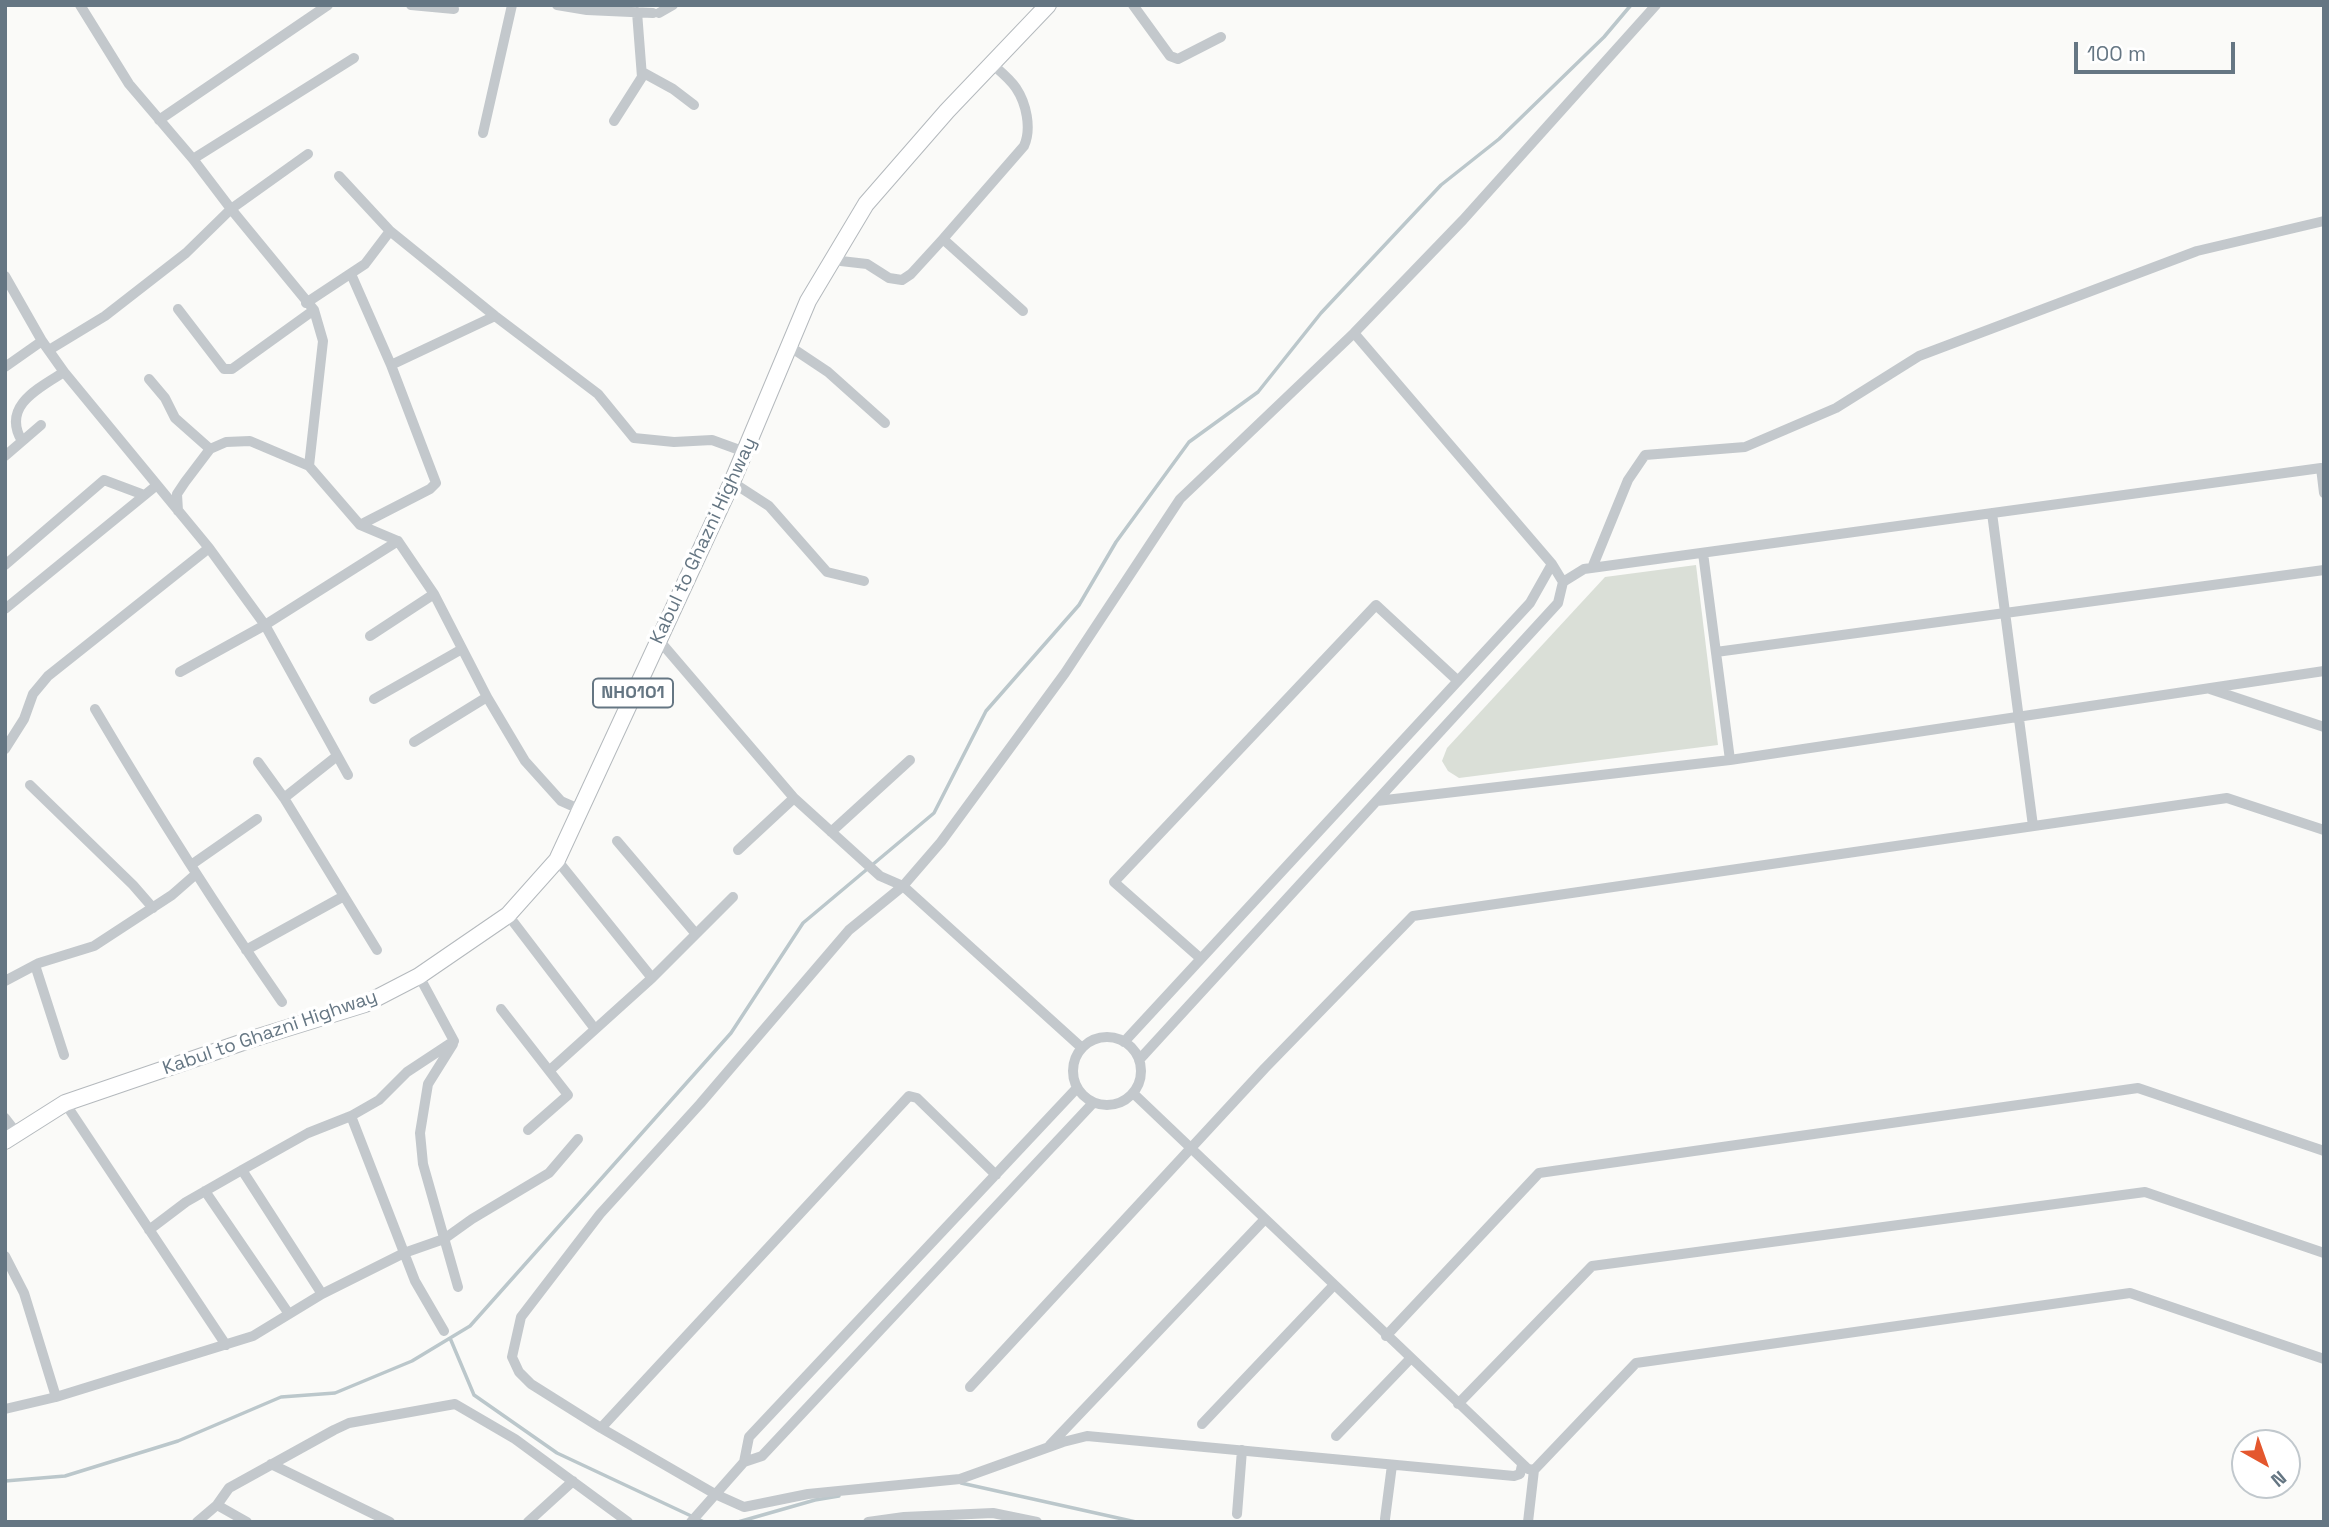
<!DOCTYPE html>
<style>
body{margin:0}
#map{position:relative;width:2329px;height:1527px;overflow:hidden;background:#fafaf8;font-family:"Space Grotesk",sans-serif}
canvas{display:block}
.frame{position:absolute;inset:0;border:7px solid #657683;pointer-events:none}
.north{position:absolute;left:2231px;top:1429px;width:70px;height:70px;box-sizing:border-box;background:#fff;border:2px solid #c1c8cd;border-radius:50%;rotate:140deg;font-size:19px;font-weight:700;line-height:28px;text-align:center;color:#657683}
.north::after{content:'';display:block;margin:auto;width:24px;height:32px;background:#e4572e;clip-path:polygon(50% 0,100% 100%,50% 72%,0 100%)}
.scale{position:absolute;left:2074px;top:42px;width:161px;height:32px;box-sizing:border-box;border:4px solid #657683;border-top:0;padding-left:9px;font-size:21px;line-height:24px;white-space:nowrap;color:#657683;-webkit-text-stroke:5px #fff;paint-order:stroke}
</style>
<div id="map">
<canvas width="2329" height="1527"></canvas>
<div class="frame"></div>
<div class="north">N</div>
<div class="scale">100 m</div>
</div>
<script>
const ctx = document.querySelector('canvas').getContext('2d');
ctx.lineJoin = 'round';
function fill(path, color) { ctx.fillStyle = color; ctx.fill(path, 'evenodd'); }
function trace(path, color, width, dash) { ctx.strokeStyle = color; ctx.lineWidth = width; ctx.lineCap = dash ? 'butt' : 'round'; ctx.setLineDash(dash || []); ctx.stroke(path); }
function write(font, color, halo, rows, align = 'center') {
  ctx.font = font + ' "Space Grotesk",sans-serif'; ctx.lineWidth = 7; ctx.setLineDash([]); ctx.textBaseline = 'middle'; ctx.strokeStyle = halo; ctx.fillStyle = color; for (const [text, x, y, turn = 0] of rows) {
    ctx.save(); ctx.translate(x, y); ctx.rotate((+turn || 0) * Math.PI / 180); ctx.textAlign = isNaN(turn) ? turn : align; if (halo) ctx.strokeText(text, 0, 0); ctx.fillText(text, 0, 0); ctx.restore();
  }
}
fill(new Path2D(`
 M1696,565L1718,745L1459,778L1448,771L1442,761L1447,748L1605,577Z`), '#dadfd7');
trace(new Path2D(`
 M450,1338L474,1395L557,1453L704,1522
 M5,1481L65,1476L178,1441L281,1397L335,1393L412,1361L470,1326L731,1033L803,923L934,813L986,711L1079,605L1116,542L1189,442L1258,392L1321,313L1441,185L1499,139L1604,37L1631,5
 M961,1483L1136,1522
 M738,1522L815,1500L839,1496`), '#bbc7cb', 3.5);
const highway = new Path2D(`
 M5,1141L65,1103L255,1038L365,1004L419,976L508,915L557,860L732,482L808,301L866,204L947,111L1048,5`);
trace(highway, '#b4b9bd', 18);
trace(new Path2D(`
 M80,5L129,84L193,159L231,209L314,310L323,341L309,466
 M411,5L454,9
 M557,5L587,10L653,13
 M1133,5L1170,56L1178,59L1221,37
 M659,13L673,5
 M642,72L673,89L694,105
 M159,120L328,5
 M614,121L642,77L637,12
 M483,133L512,5
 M193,159L354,58
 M339,176L390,231L495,316L598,394L634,438L674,442L712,440L745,452
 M943,239L1023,311
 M832,260L867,264L889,278L902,280L911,274L943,239L1024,146C1032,128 1026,103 1016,88C1010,79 1000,71 992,64
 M351,274L391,365L436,483L430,489L360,525
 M5,276L42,341L64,372L209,548L265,625L348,775
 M306,303L365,264L390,231
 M178,309L224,369H232L314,310
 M789,346L828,372L885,423
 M49,350L105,316L186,253L231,209L308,154
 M391,365L495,316
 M5,367L42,341
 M149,379L165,398L175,418L210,449
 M22,441C1,406 39,388 64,372
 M5,456L41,425
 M732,482L769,506L827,572L864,581
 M178,511L177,494L185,482L210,449L226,442L250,441L309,466L360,525L398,541L434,594L487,697L525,761L561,801L579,809
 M1992,513L2033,826
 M1703,553L1730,760
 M5,565L104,480L144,495
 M1592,568L1628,480L1645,455L1745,447L1836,408L1919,356L2197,251L2324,221
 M1563,582L1584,569L2321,468L2324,493
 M5,609L157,485
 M370,636L434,594
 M658,639L794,798L880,876L903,886L1082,1048
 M1716,652L2324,570
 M180,672L265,625L398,541
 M2210,689L2324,727
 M374,699L462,649
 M95,709C154,809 216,907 282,1002
 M414,742L487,697
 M5,749L24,719L33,694L48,676L209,548
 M258,762L284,798L377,950
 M30,785L133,885L153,908
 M284,798L337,756
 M1377,801L1730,760L2324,671
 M831,832L910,760
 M617,841L696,934
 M738,850L794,798
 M557,860L652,978
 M191,865L257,819
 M508,915L595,1029
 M246,950L344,896
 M1200,958L1114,882L1376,605L1458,681
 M35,965L64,1055
 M419,976L454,1041
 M5,981L39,963L94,946L172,895L196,874
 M501,1009L568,1095L528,1130
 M1073 1071a34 34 0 1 1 68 0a34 34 0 1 1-68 0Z
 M1124,1042L1530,603L1552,564
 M453,1044L428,1084L420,1133L423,1164L458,1287
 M1139,1060L1558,603L1563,582L1552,564L1354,333
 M550,1070L652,978L733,897
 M1133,1093L1528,1469L1534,1470L1636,1363L2130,1293L2324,1359
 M65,1103L226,1345
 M351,1116L415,1281L444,1331
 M5,1118L12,1127L6,1140
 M242,1170L322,1294
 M205,1191L289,1314
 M149,1230L186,1202L242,1170L308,1133L351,1116L379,1100L407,1072L454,1041
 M5,1256L24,1293L56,1397
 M1386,1336L1539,1173L2138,1088L2324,1151
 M970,1387L1265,1068L1413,916L2227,798L2324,830
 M1458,1404L1592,1266L2145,1192L2324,1253
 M5,1409L56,1397L253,1336L322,1294L404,1253L444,1239L472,1219L549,1173L578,1139
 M1202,1424L1334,1285
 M601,1428L909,1096L917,1098L996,1175
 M1336,1436L1410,1359
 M1050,1445L1265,1219
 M744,1462L749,1437L1077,1088
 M271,1464L390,1522
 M1522,1465L1520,1474L1514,1476L1087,1436L1063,1442L960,1479L808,1494L744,1507L715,1494L601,1428L531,1384L519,1372L512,1357L521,1317L600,1214L700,1104L849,930L903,886L941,842L1065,673L1180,499L1354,333L1463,220L1656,5
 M217,1505L247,1522
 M1237,1514L1242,1450
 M1385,1519L1392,1465
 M197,1522L217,1505L229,1488L334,1430L349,1423L455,1404L515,1439L628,1522
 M528,1522L573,1481
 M691,1522L744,1462L762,1456L1093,1103
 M868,1522L904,1517L993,1513L1037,1522
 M1528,1522L1534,1470`), '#c3c8cc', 10);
trace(highway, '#fff', 16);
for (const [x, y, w] of [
 [633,693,80]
]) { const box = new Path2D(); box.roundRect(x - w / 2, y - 14.5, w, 29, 5); ctx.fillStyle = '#fff'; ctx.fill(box); trace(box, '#657683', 2); }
write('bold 18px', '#657683', null, [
 ["NH0101",633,693]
]);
write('19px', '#657683', '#fff', [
 ["Kabul to Ghazni Highway",704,541,-65],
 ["Kabul to Ghazni Highway",270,1033,-19]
]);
</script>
